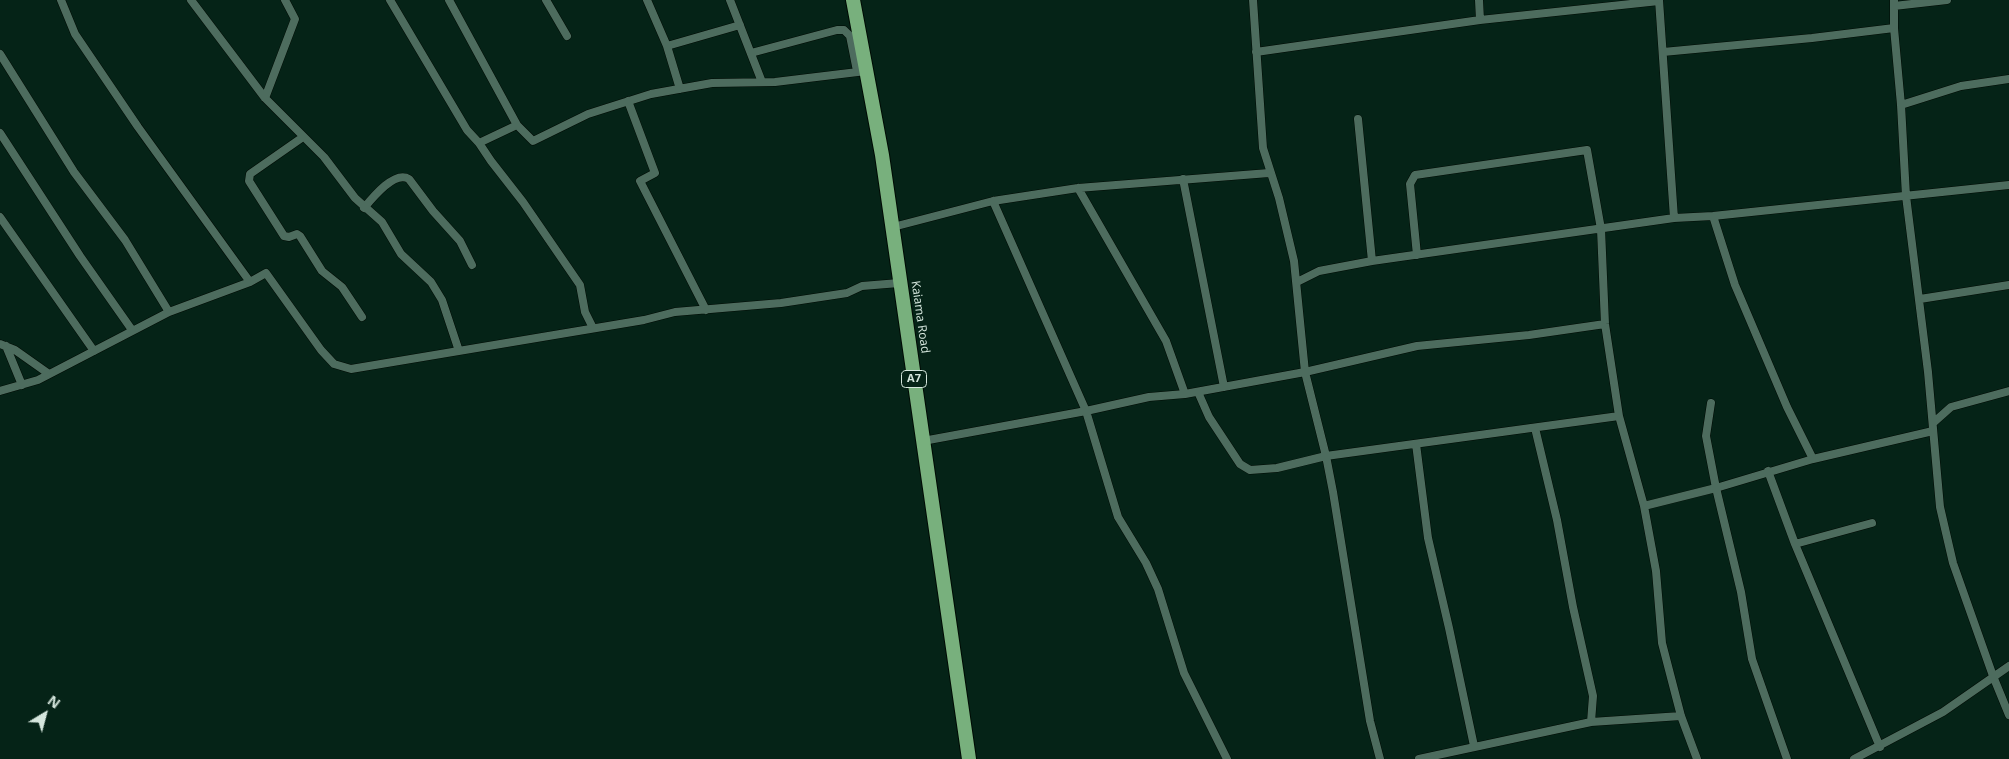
<!DOCTYPE html>
<style>
body{margin:0}
#map{position:relative;width:2009px;height:759px;overflow:hidden;background:#052317;font-family:"Open Sans",sans-serif}
canvas{display:block}
.north{position:absolute;left:20px;top:689px;width:50px;height:50px;-webkit-text-stroke:4px #052317;paint-order:stroke;rotate:37deg;font-size:14px;font-weight:700;line-height:20px;text-align:center;color:#d5e6dd}
.north::after{content:'';display:block;margin:auto;width:18px;height:22px;background:#d5e6dd;clip-path:polygon(50% 0,100% 100%,50% 72%,0 100%)}
</style>
<div id="map">
<canvas width="2009" height="759"></canvas>
<div class="north">N</div>
</div>
<script>
const ctx = document.querySelector('canvas').getContext('2d');
ctx.lineJoin = 'round';
function trace(path, color, width, dash) { ctx.strokeStyle = color; ctx.lineWidth = width; ctx.lineCap = dash ? 'butt' : 'round'; ctx.setLineDash(dash || []); ctx.stroke(path); }
function write(font, color, halo, rows, align = 'center') {
  ctx.font = font + ' "Open Sans",sans-serif'; ctx.lineWidth = 5; ctx.setLineDash([]); ctx.textBaseline = 'middle'; ctx.strokeStyle = halo; ctx.fillStyle = color; for (const [text, x, y, turn = 0] of rows) {
    ctx.save(); ctx.translate(x, y); ctx.rotate((+turn || 0) * Math.PI / 180); ctx.textAlign = isNaN(turn) ? turn : align; if (halo) ctx.strokeText(text, 0, 0); ctx.fillText(text, 0, 0); ctx.restore();
  }
}
const minor = new Path2D(`
 M61,0L75,34L138,127L250,282
 M191,0L265,98L324,157L355,198L382,222L401,254L431,282L442,300L459,351
 M390,0L467,130L479,143L491,161L523,202L580,285L585,312L593,328
 M449,0L517,125L479,143
 M546,0L567,36
 M647,0L667,46L680,89
 M730,0L762,82
 M1253,0L1263,148L1279,198L1294,261L1305,372L1326,456L1333,492L1370,721L1380,759
 M1479,0L1480,20
 M1659,0L1674,218
 M1894,0V28L1901,105L1906,196L1928,372L1940,507L1953,563L1993,676L2009,715
 M1894,6L1947,0
 M667,46L740,25
 M1256,52L1480,20L1659,1
 M1663,52L1812,38L1894,28
 M751,53L837,30H844L850,36L857,71
 M0,54L74,172L125,240L169,312
 M265,98L295,19L285,0
 M628,101L655,173L640,181L706,310
 M1901,105L1961,86L2009,79
 M1358,119L1372,261
 M517,125L533,141L588,114L651,94L712,83L775,82L866,71
 M0,133L80,256L132,330
 M303,137L250,174L249,181L284,236L289,237L297,234L300,236L322,271L342,287L362,317
 M1183,179L1224,387
 M1078,188L1166,341L1185,394
 M993,201L1086,411L1118,517L1146,563L1158,589L1184,673L1227,759
 M364,208C373,197 395,170 409,179L433,211L460,241L472,265
 M1713,216L1735,285L1787,407L1813,459
 M0,217L94,351
 M893,227L993,201L1078,188L1269,173
 M1417,255L1410,184L1415,175L1587,150L1601,229L1605,324L1619,416L1644,506L1656,571L1662,643L1681,716L1697,759
 M1297,282L1319,271L1372,261L1674,218L1713,216L2009,185
 M1920,299L2009,285
 M0,344L15,350L49,374
 M6,346L22,385
 M0,391L38,380L169,312L250,282L266,273L321,350L334,364L351,369L644,320L675,312L781,303L847,293L862,286L899,283
 M1198,392L1209,417L1240,464L1250,470L1277,468L1326,456L1619,416
 M1711,403L1706,436L1716,488L1741,592L1752,659L1787,759
 M1933,423L1951,407L2009,391
 M1535,428L1557,520L1573,607L1593,696L1591,722
 M923,441L1086,411L1149,397L1185,394L1305,372L1417,346L1529,335L1605,324
 M1416,444L1428,538L1449,628L1474,746
 M1768,471L1795,544L1880,747
 M1644,506L1716,488L1813,459L1933,431
 M1795,544L1872,523
 M1419,759L1591,722L1681,716
 M1854,759L1943,712L2009,666`);
const trunk = new Path2D(`
 M853,0L882,155L969,759`);
trace(minor, '#000b04', 9);
trace(trunk, '#000b04', 16);
trace(minor, '#4d6c5e', 8);
trace(trunk, '#78b07d', 14);
for (const [x, y, w] of [
 [914,379,25]
]) { const box = new Path2D(); box.roundRect(x - w / 2, y - 8.5, w, 17, 4); ctx.fillStyle = '#052317'; ctx.fill(box); trace(box, '#d5e6dd', 1); }
write('bold 11px', '#d5e6dd', null, [
 ["A7",914,379]
]);
write('12px', '#d5e6dd', '#052317', [
 ["Kaiama Road",920,317,82]
]);
</script>
